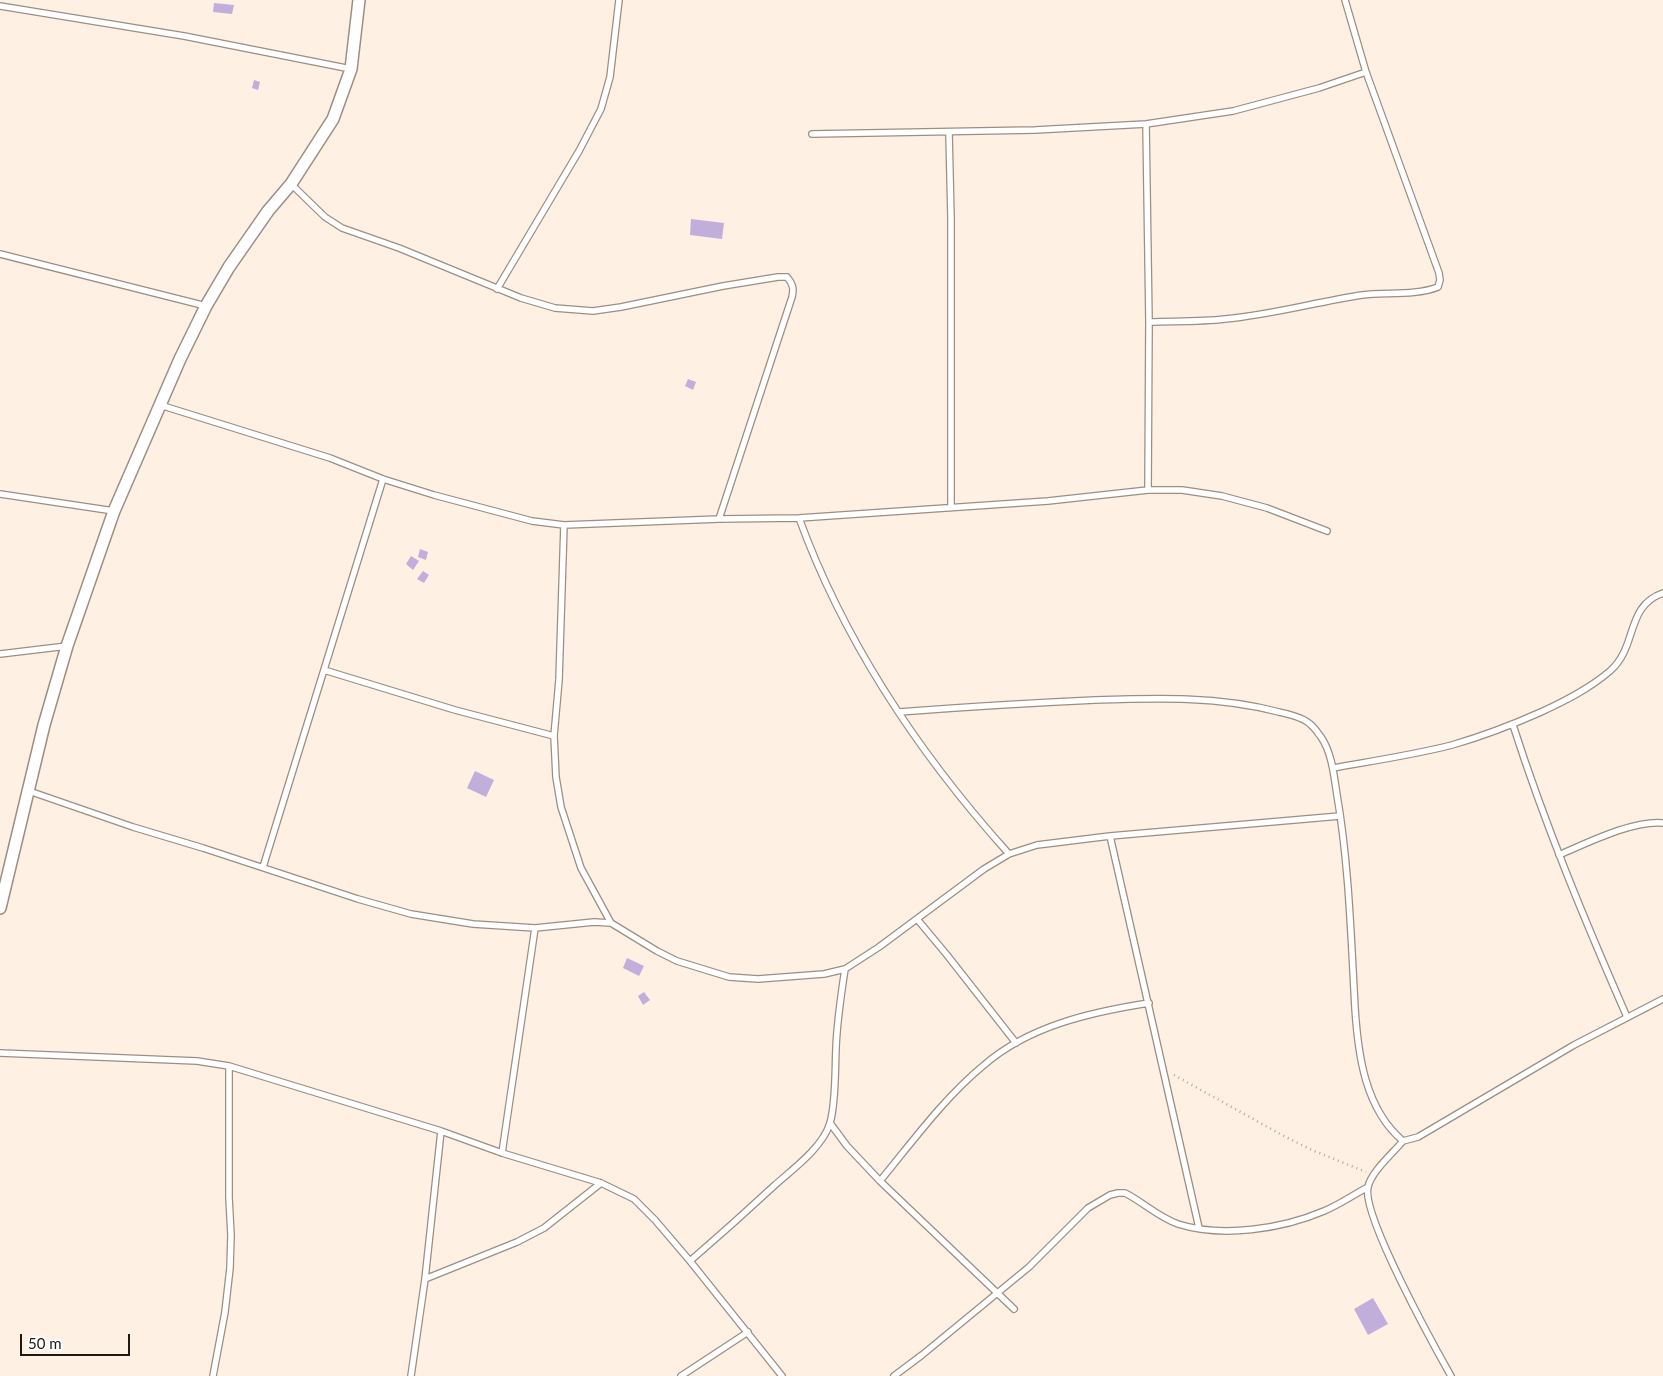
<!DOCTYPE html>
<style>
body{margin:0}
#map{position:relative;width:1663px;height:1376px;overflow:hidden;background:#fff0e4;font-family:Lato,sans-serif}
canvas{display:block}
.scale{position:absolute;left:20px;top:1334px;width:110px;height:22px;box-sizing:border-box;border:2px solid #1e1915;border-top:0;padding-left:6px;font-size:15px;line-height:18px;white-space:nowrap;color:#1e1915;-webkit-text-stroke:4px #fff;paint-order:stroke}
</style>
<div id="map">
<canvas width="1663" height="1376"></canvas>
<div class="scale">50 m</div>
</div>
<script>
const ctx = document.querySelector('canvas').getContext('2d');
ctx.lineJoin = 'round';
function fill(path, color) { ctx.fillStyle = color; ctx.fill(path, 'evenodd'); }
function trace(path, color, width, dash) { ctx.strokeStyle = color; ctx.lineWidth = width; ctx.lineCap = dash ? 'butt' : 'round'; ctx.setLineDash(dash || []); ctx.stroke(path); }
fill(new Path2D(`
 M214,3L234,5L232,14L213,12Z
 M254,80L260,82L258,90L252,88Z
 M691,219L724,223L722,239L690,235Z
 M688,379L696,382L693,390L685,386Z
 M420,549L428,552L426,560L418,557Z
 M411,556L419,561L413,570L406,564Z
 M423,571L429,575L424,583L417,579Z
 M475,771L494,780L486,797L467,788Z
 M627,958L644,966L639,976L623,968Z
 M644,992L650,1000L643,1005L638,996Z
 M1373,1298L1388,1324L1368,1335L1354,1309Z`), '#c1aeda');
const lane = new Path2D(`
 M0,6L184,36L351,69
 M1146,124L1149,322L1148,490
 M949,133L951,218V507
 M812,134L1035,130L1146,124L1233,111L1319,88L1366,72
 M291,184L325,217L342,228L399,248L521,298L555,308L593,311L621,307L723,286L778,277H787C793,284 794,289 792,297L719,519
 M0,254L206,306
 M497,289L579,151L601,109L610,77L619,0
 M1149,322C1174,321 1200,322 1225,319C1271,315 1316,302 1362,295C1386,292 1415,296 1438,287L1440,280L1439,273L1366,72L1345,0
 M160,405L330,458L383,479L434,495L532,521L564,525L719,519L799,518L1048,501L1148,490H1182L1222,496L1267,508L1327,531
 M0,494L114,511
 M799,518C845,644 920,755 1009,854
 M564,525L559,680L554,736L556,777L561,807L581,868L611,923
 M0,654L67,646
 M324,670L455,710L554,736
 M899,712C964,707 1030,703 1095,700C1157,698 1219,696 1279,712C1288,714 1303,717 1310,724C1314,727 1318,733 1321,737C1332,753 1334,776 1337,795C1349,865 1351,937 1355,1008C1358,1055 1365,1109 1403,1141L1418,1137L1574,1045L1663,999
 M1513,725C1545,825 1585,921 1627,1017
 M1333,768C1372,761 1413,755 1452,745C1483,736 1512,725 1541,712C1565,701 1589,689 1610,671C1638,647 1625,606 1663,593
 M29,791L133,827L203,848L358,899L411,914L473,924L535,928L594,922L611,923L657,951L677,961L729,977L758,979L824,974L845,969L879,947L984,869L1009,854L1037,845L1110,836L1340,816
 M1110,836L1199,1228
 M1559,855C1587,843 1633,820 1663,823
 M263,867L383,479
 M917,919L947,955L1016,1043
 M0,1053L197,1061L229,1066L441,1131L502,1153L601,1183L634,1199L655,1220L690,1261L782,1376
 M830,1123L847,1146L880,1181L1014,1309
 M1403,1141C1393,1153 1371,1172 1368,1187C1361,1214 1434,1346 1451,1376
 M502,1153L535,928
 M880,1181C913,1141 944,1098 984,1065C1029,1026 1091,1012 1149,1003
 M690,1261C719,1236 747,1211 775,1185C793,1169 823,1147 830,1123C836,1103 835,1069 836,1048C837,1021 841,995 845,969
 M425,1279L517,1242L544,1228L601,1183
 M213,1376L225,1312L230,1268L231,1235L229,1198V1066
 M411,1376L425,1279L441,1131
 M681,1376L748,1332
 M894,1376L922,1355L1029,1267L1088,1208L1110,1195L1118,1193H1125C1143,1202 1158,1217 1178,1224C1222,1238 1282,1229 1324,1211C1339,1205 1353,1195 1368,1187`);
const street = new Path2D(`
 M0,908L44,725L67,646L114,511L180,359L206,306L229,267L268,211L291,184L333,119L351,69L359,0`);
trace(lane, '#9b8e83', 8);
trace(street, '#9b8e83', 14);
trace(new Path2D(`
 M1174,1075L1282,1135L1312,1150L1366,1172`), '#b3a79e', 2.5, [1, 4]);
trace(lane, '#fff', 5.5);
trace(street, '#fff', 11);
</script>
